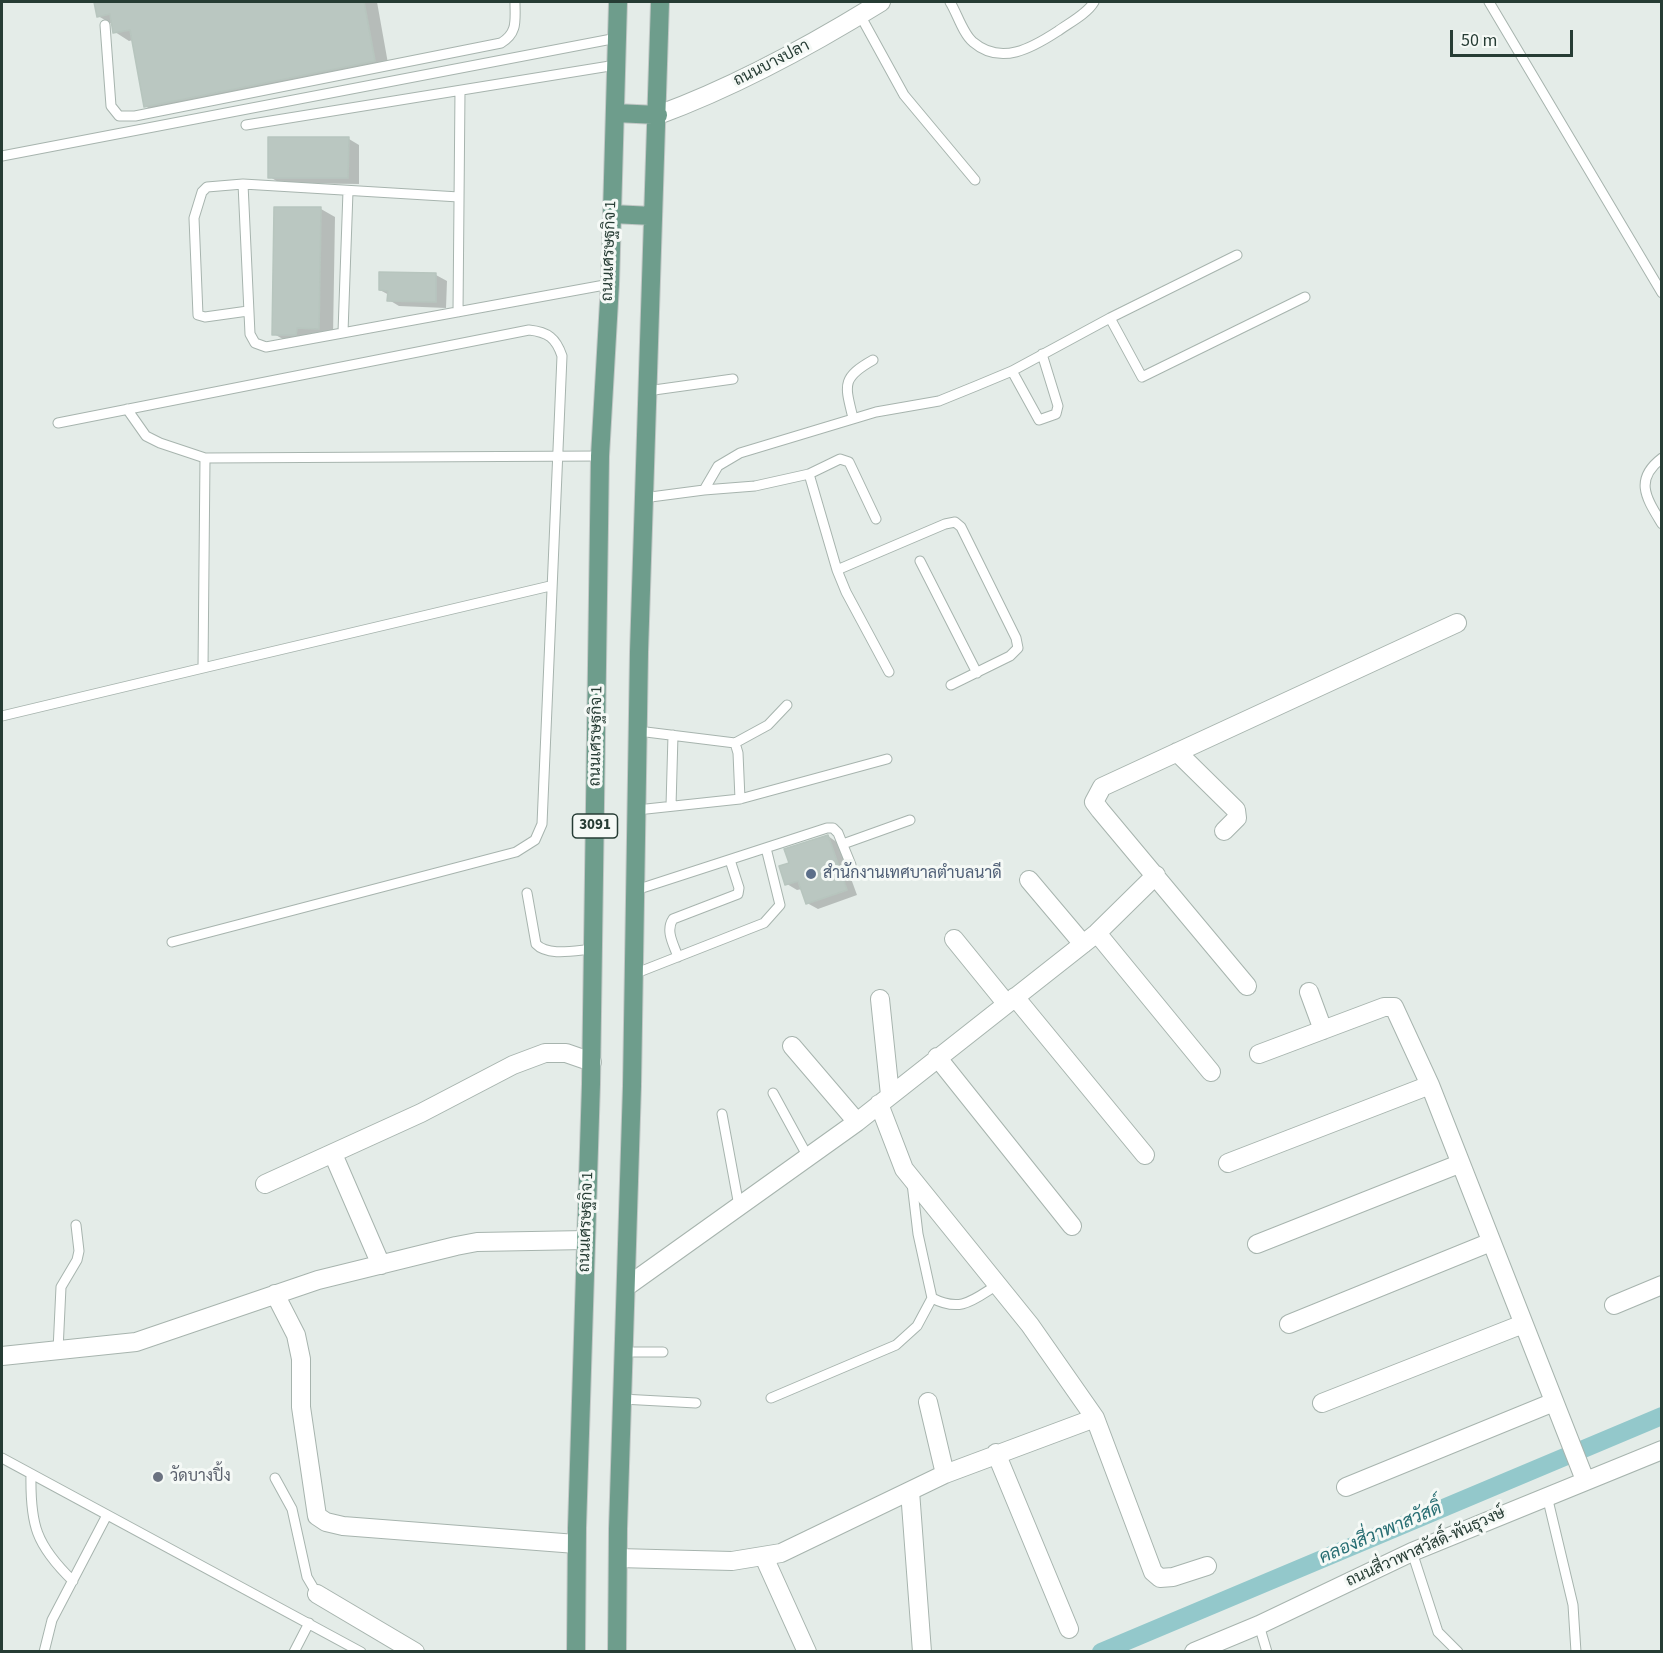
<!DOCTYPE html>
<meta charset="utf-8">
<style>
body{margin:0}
#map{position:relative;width:1663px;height:1653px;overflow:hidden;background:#e4ece8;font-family:"Source Sans 3",sans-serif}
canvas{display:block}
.frame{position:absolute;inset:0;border:3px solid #263c34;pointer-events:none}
.scale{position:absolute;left:1450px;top:30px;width:123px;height:27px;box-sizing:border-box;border:3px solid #263c34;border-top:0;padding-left:8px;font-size:18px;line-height:21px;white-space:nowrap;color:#263c34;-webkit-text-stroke:4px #f5f9f6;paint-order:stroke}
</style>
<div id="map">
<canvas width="1663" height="1653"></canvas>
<div class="frame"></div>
<div class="scale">50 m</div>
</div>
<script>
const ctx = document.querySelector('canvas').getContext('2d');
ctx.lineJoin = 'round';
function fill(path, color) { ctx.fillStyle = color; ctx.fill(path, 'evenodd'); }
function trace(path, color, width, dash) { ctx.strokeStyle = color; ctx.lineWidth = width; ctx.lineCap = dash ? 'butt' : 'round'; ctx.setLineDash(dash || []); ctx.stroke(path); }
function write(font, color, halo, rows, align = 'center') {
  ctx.font = font + ' "Source Sans 3",Sarabun,sans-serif'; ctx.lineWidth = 6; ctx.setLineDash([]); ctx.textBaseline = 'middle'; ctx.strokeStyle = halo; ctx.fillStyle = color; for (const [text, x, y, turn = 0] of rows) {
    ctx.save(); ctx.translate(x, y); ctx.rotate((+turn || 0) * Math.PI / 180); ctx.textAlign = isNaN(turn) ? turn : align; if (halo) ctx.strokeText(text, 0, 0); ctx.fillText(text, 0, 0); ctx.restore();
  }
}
fill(new Path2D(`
 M96,2H377L389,69L160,115L145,106L133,40L129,41L115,32L112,24L98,16Z
 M349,139L359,145V184L280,183L270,177Z
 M321,209L335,217L333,336L288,342L274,334Z
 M381,274L436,275L447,281L446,308L399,306L389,300V295L380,290Z
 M828,836L838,843L857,895L818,909L807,903L802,889L797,890L787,884L791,864Z`), '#0003');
trace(new Path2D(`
 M1101,1652L1662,1416`), '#93c8cb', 18);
const building = new Path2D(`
 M94,2H364L375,61L144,107L130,30L113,33L110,14L97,17Z
 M268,137H349L348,178H268Z
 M274,207H321L319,329L297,328L296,335H272Z
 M379,272L436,273V302L387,301L388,291L379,290Z
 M828,835L847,890L806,904L798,881L785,885L779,866L789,863L784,849Z`);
fill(building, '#bac7c1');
trace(building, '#b7c5be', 1.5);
const service = new Path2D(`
 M950,2C957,13 963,34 973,42C1001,66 1032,48 1058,31C1069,23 1087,14 1094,2
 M1489,2L1662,293
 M860,15L904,95L975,180
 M105,25L111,106L119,116H135L501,43C518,33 515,20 515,2
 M246,125L616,65
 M2,156L617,38
 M243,184L250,334L255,343L266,347L610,284
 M248,311L205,317L198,315L194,218L202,192L207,187L243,184L459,197
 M458,312L460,91
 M1110,318L1142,377L1305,297
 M343,332L348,191
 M1012,371L1039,420L1056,414L1058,406L1042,354
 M647,391L733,379
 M127,409L146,436L160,443L205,458
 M853,418C845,385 841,378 873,360
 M58,423L529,330C548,332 556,338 562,356L542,824L535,840L516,852L172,942
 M1662,458C1633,480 1647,499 1662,524
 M809,474L840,459L849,462L876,519
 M704,490L755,486L809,474L837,570L945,524L955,522L961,527L1016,638L1018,648L1010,656L951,685
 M643,498L704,490L718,466L740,453L876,412L939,401L976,386L1012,371L1110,318L1237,255
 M920,561L977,673
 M837,570L846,592L889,672
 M550,586L203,668L205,458L600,456
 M2,716L203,668
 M638,731L735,743L768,725L787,705
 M740,799L887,759
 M671,806L673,735
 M637,810L740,799L738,753L735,743
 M843,844L910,820
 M636,890L827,828H833L838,833L851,865
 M527,893L536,944C548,957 577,950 594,949
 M678,957C674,945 665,931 673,919L738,894L739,888L730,860
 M634,974L764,923L780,905L766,848
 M773,1093L808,1157
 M722,1114L739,1206
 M912,1183L918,1234L932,1298C961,1313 973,1300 997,1285
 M58,1350L61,1287L77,1260L79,1251L76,1225
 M624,1352H663
 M771,1398L896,1345L917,1326L932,1298
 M622,1399L696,1403
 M2,1458L361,1652
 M31,1474C30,1525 36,1545 73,1581
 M275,1478L292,1509L307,1577L317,1594
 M1547,1496L1573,1605L1576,1652
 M1412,1552L1438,1632L1458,1652
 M1259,1625L1267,1652
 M44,1652L52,1620L107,1515
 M294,1652L309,1623`);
const minor = new Path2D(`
 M1177,752L1236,810L1237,818L1224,831
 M1029,880L1083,944
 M1097,933L1211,1072
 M954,939L1006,1003
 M1247,986L1100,810L1094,802L1102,787L1457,623
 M1309,992L1323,1030
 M1015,997L1145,1155
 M880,999L890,1095
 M792,1046L857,1122
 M1259,1054L1384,1007H1394L1430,1085L1585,1480
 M937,1057L1072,1226
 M879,1104L904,1169L1030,1325L1095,1418L1153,1572L1160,1578L1173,1577L1207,1566
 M333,1154L381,1265
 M1228,1163L1430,1085
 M265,1184L421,1113L513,1065L545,1053H566L592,1062
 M1257,1244L1459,1164
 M626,1287L857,1122L1097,933L1156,875
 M275,1294L296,1335L301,1359V1407L317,1516L326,1522L343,1526L576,1544
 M1614,1305L1662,1285
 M1289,1324L1491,1242
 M2,1356L136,1342L318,1280L456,1246L477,1242L586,1240
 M928,1402L945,1474
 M1322,1403L1523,1324
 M996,1453L1069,1629
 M1346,1487L1554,1402
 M910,1491L922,1652
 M764,1557L807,1652
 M618,1558L732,1561L781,1553L945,1474L1095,1418
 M317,1594L415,1652
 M1194,1652L1259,1625L1412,1552L1662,1450`);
const tertiary = new Path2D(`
 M658,115C737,86 810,46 881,2`);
const primary = new Path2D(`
 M615,113L658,115
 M612,214L653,216
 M576,1652L577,1528L591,1084L600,456L610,284L618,2
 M617,1652L618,1529L632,1086L639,652L660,2`);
trace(service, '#a7b4ae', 11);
trace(minor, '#a7b4ae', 20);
trace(tertiary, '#a7b4ae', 20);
trace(primary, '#c2c8c6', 20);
trace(service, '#fff', 9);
trace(minor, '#fff', 18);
trace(tertiary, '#fff', 18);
trace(primary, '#6e9d8c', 18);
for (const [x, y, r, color] of [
 [811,874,6,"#5c6f8a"],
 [158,1477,6,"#6b7280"]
]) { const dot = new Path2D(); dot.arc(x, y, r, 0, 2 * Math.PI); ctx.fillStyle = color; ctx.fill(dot); trace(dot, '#f5f9f6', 2); }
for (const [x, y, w] of [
 [595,826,45]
]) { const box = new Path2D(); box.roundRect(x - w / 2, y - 12, w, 24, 4.5); ctx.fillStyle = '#f5f9f6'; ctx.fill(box); trace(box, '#263c34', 1.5); }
write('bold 15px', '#263c34', null, [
 ["3091",595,826]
]);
write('16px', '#263c34', '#f5f9f6', [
 ["ถนนบางปลา",772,64,-27],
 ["ถนนเศรษฐกิจ 1",610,251,-88],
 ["ถนนเศรษฐกิจ 1",597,736,-89],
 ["ถนนเศรษฐกิจ 1",587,1222,-88],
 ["ถนนสี่วาพาสวัสดิ์-พันธุวงษ์",1426,1548,-24]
]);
write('16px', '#4e5e75', '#f5f9f6', [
 ["สำนักงานเทศบาลตำบลนาดี",823,874]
], 'left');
write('16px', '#5b616d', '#f5f9f6', [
 ["วัดบางปิ้ง",170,1477]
], 'left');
write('italic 18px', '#266d72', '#f5f9f6', [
 ["คลองสี่วาพาสวัสดิ์",1381,1534,-23]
]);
</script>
